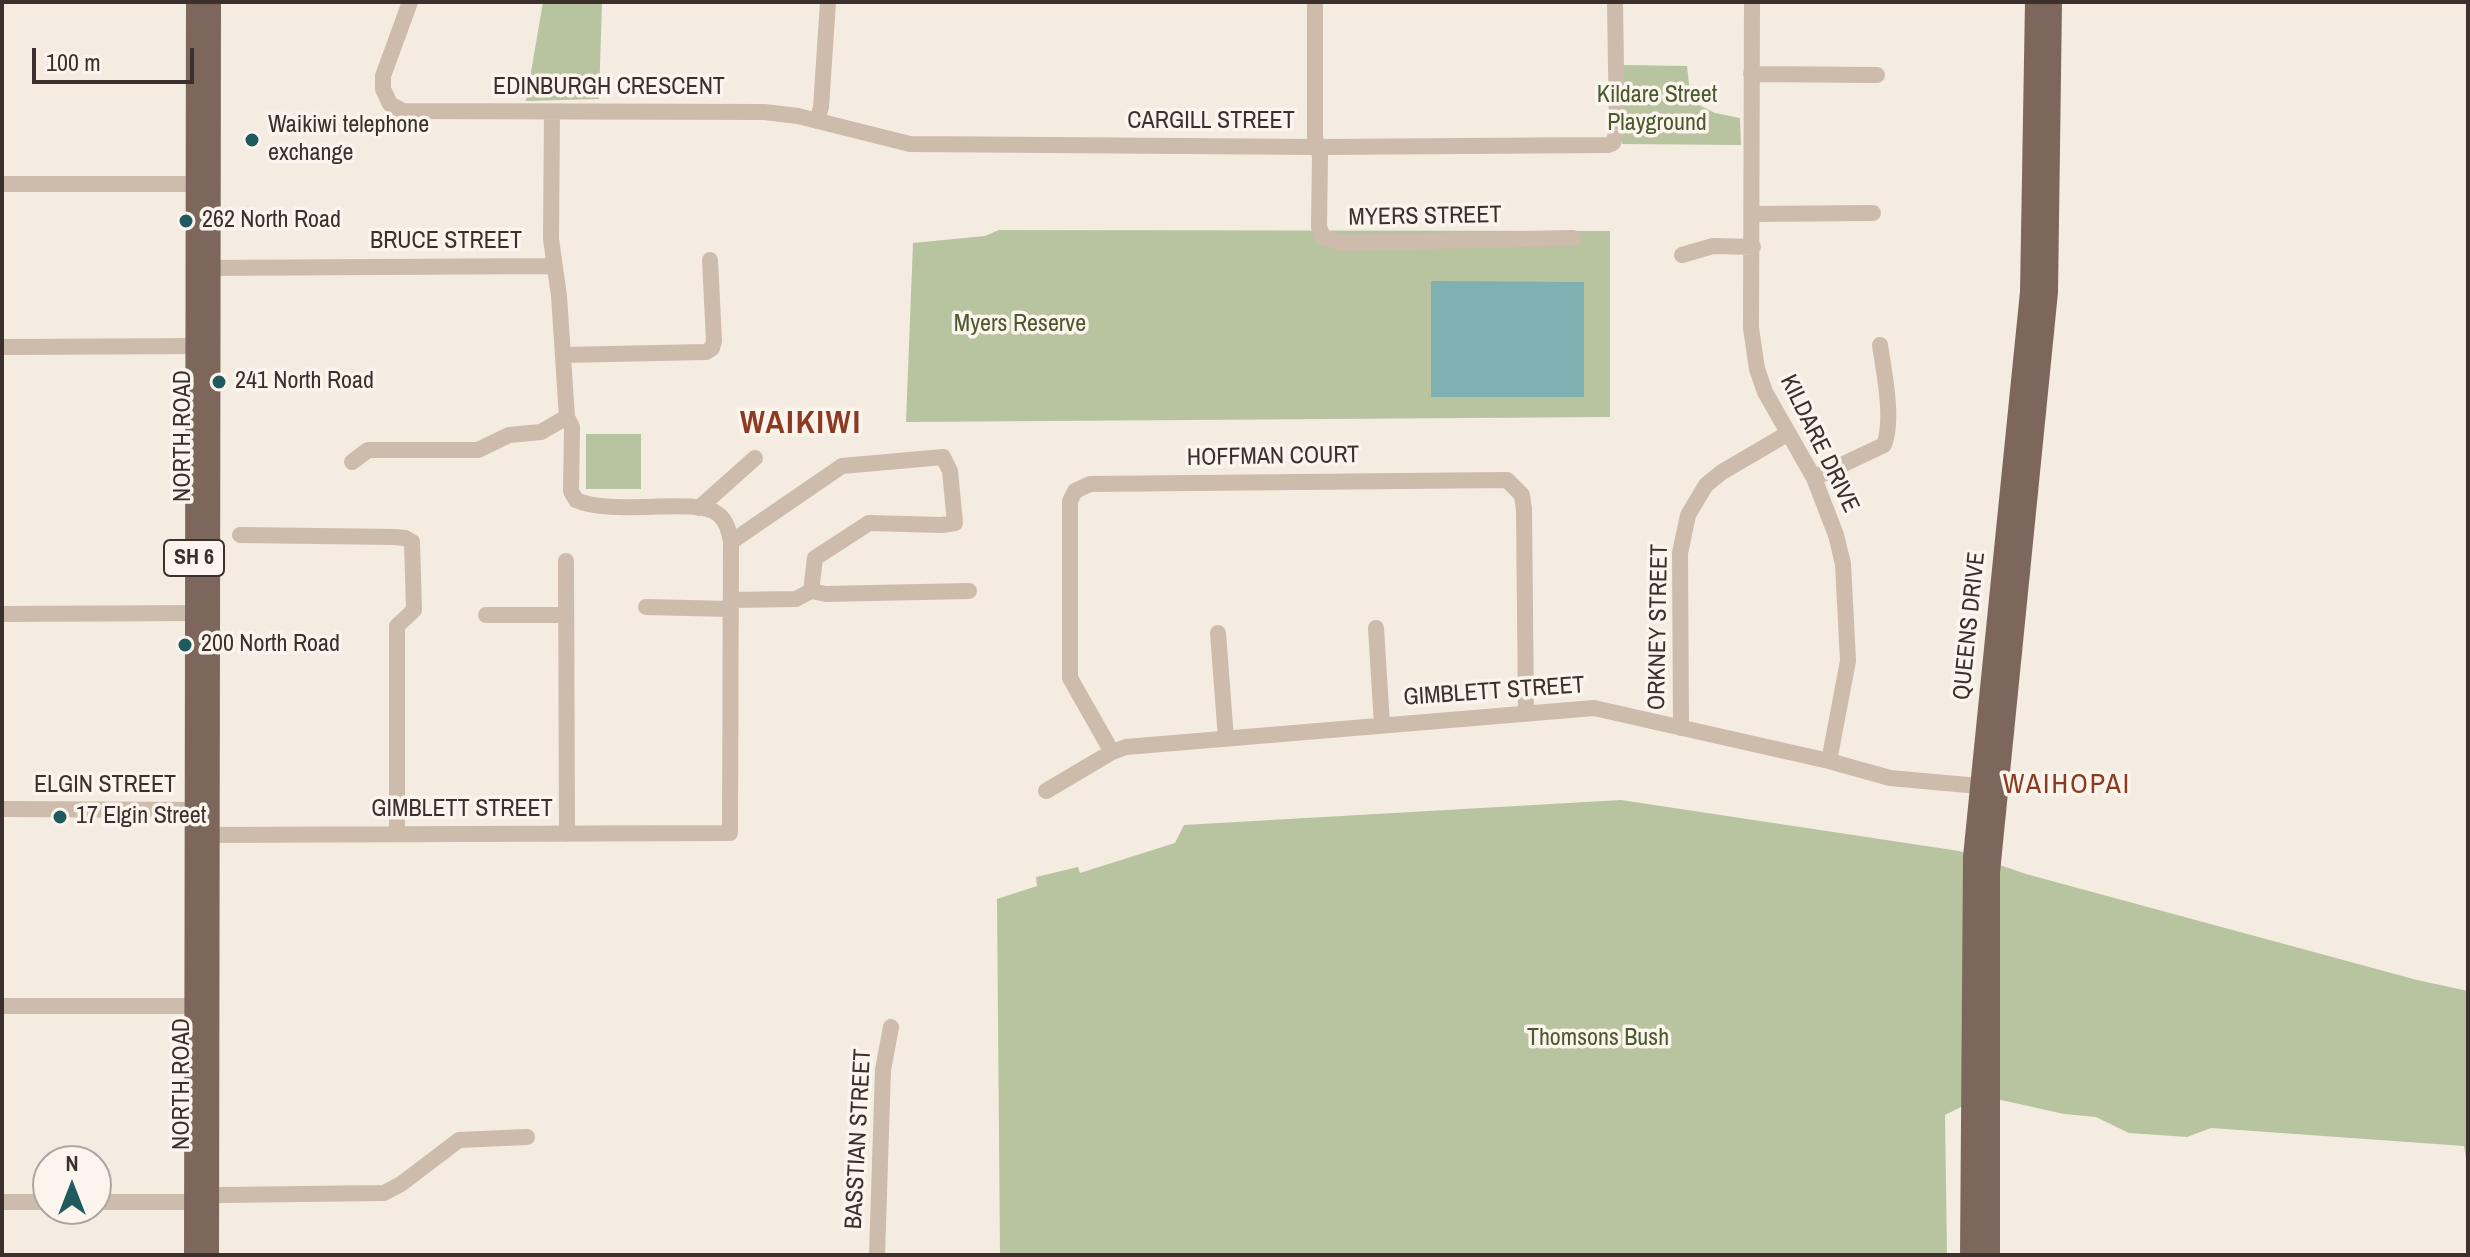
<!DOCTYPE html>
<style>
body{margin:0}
#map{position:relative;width:2470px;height:1257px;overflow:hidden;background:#f4ebe1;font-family:"Archivo Narrow",sans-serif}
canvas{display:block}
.frame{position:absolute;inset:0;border:4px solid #3b302b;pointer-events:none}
.north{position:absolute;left:32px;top:1145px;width:80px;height:80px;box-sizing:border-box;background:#fbf5ee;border:2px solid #aea6a0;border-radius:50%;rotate:0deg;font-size:22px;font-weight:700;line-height:32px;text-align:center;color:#3b302b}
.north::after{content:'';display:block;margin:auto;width:28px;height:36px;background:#1f5a5e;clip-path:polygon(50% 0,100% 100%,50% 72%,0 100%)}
.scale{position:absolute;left:32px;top:48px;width:162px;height:36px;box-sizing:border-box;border:4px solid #3b302b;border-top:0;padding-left:10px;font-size:24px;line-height:28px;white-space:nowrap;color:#3b302b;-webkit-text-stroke:6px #fbf5ee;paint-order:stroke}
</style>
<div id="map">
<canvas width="2470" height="1257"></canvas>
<div class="frame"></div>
<div class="north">N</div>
<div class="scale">100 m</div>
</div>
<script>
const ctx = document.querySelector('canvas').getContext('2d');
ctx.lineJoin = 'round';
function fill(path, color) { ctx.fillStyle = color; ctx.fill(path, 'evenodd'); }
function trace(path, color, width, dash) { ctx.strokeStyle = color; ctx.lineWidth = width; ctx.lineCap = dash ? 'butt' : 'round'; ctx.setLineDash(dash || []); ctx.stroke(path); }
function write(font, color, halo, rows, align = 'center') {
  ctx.font = font + ' "Archivo Narrow",sans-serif'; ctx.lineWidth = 7; ctx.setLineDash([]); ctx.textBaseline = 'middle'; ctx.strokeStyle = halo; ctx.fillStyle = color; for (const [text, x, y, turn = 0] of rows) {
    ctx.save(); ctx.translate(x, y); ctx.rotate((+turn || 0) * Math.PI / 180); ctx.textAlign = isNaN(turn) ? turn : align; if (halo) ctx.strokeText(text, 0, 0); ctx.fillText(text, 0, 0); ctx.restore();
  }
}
fill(new Path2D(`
 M543,2H602L599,99L526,101Z
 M1623,65L1687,66L1691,101L1715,113L1740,118L1741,145L1622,144Z
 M999,230L1610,231V417L906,422L913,243L985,236Z
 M586,434H641V489H586Z
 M1621,800L1959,851L2026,874L2417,980L2468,991V1170L2464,1146L2211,1128L2187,1137L2129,1133L2096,1117L2064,1114L1983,1096L1945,1115L1947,1255H1000L997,899L1037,886L1036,877L1078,867L1080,873L1175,843L1184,825Z`), '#b8c4a0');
fill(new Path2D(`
 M1431,281L1584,282V397H1431Z`), '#7fb0b2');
trace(new Path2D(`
 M410,2L383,76V89L390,104L403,111L764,112L798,116L910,144L1319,147L1608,145L1613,143L1617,131L1615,2
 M1315,2V137L1320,156L1319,227L1323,237L1340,243L1573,238
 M1752,2L1751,328L1757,369L1765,392L1814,478L1836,535L1843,564L1848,661L1829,761
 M1751,74L1877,75
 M817,121L821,107L828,2
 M2,184H204
 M1753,214L1873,213
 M1682,255L1713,246L1753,247
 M201,268L554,266
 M2,347L204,346
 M563,355L706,352L712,348L714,341L710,260
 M352,462L368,450H478L509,435L541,432L567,417
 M1814,478L1884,445C1894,419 1884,373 1880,345
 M699,508L755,458
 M240,535L395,537L405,538L412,542L414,610L397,626V834
 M731,542L842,466L943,457L950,471L955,523L942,525L869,523L815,558L811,591
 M566,561L567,834
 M731,600L796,599L811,591L826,594L969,591
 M646,607L730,609
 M2,614L204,613
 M486,615H566
 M1376,628L1382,725
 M1218,633L1226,739
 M1681,728L1680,553L1688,515L1706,485L1722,472L1787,434
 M1112,752L1070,678V501L1075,491L1090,484L1507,480L1522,495L1524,509L1526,713
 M1046,791L1112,752L1126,747L1594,708L1829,761L1890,778L1990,787
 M2,809L204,810
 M199,835L730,833L731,542C729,532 727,521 718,514C695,496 613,517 576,500L571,491L572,427L567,417L559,296L551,239L552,112
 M2,1006H204
 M2,1202H48
 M96,1202H186L221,1195L384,1193L401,1184L459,1140L527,1137
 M877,1255L883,1070L891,1027`), '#cdbbac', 16);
trace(new Path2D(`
 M194,1255L196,2
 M209,1255L211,2
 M1970,1255L1973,857L2030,292L2035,2
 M1990,1255V872L2048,292L2052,2`), '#7d675c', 20);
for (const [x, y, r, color] of [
 [252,140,8,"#1f5a5e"],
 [186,221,8,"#1f5a5e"],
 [219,382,8,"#1f5a5e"],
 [185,645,8,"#1f5a5e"],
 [60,817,8,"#1f5a5e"]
]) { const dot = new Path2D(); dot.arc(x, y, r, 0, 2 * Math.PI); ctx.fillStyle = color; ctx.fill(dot); trace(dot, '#fbf5ee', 3); }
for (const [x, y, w] of [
 [194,558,60]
]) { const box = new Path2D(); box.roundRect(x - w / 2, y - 18, w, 36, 6); ctx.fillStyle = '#fbf5ee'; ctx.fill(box); trace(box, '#3b302b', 2); }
write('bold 22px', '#3b302b', null, [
 ["SH 6",194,558]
]);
write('24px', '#3b302b', '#fbf5ee', [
 ["EDINBURGH CRESCENT",609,88],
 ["CARGILL STREET",1211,122],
 ["MYERS STREET",1425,217,-1],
 ["BRUCE STREET",446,242],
 ["NORTH ROAD",184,436,-90],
 ["KILDARE DRIVE",1819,444,64],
 ["HOFFMAN COURT",1273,457,-1],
 ["QUEENS DRIVE",1970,626,-84],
 ["ORKNEY STREET",1659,627,-89],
 ["GIMBLETT STREET",1494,692,-4],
 ["ELGIN STREET",105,786],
 ["GIMBLETT STREET",462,810],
 ["NORTH ROAD",183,1084,-90],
 ["BASSTIAN STREET",859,1139,-87]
]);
write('24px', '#4a5a2e', '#fbf5ee', [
 ["Kildare Street",1657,96],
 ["Playground",1657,124],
 ["Myers Reserve",1020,325],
 ["Thomsons Bush",1598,1039]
]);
write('24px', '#3b302b', '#fbf5ee', [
 ["Waikiwi telephone",268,126],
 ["exchange",268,154],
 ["262 North Road",202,221],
 ["241 North Road",235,382],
 ["200 North Road",201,645],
 ["17 Elgin Street",76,817]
], 'left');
ctx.letterSpacing = '2px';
write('28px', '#8c3b22', '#fbf5ee', [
 ["WAIHOPAI",2067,785]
]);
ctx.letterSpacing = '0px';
ctx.letterSpacing = '2px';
write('bold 32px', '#8c3b22', '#fbf5ee', [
 ["WAIKIWI",801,424]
]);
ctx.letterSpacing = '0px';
</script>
